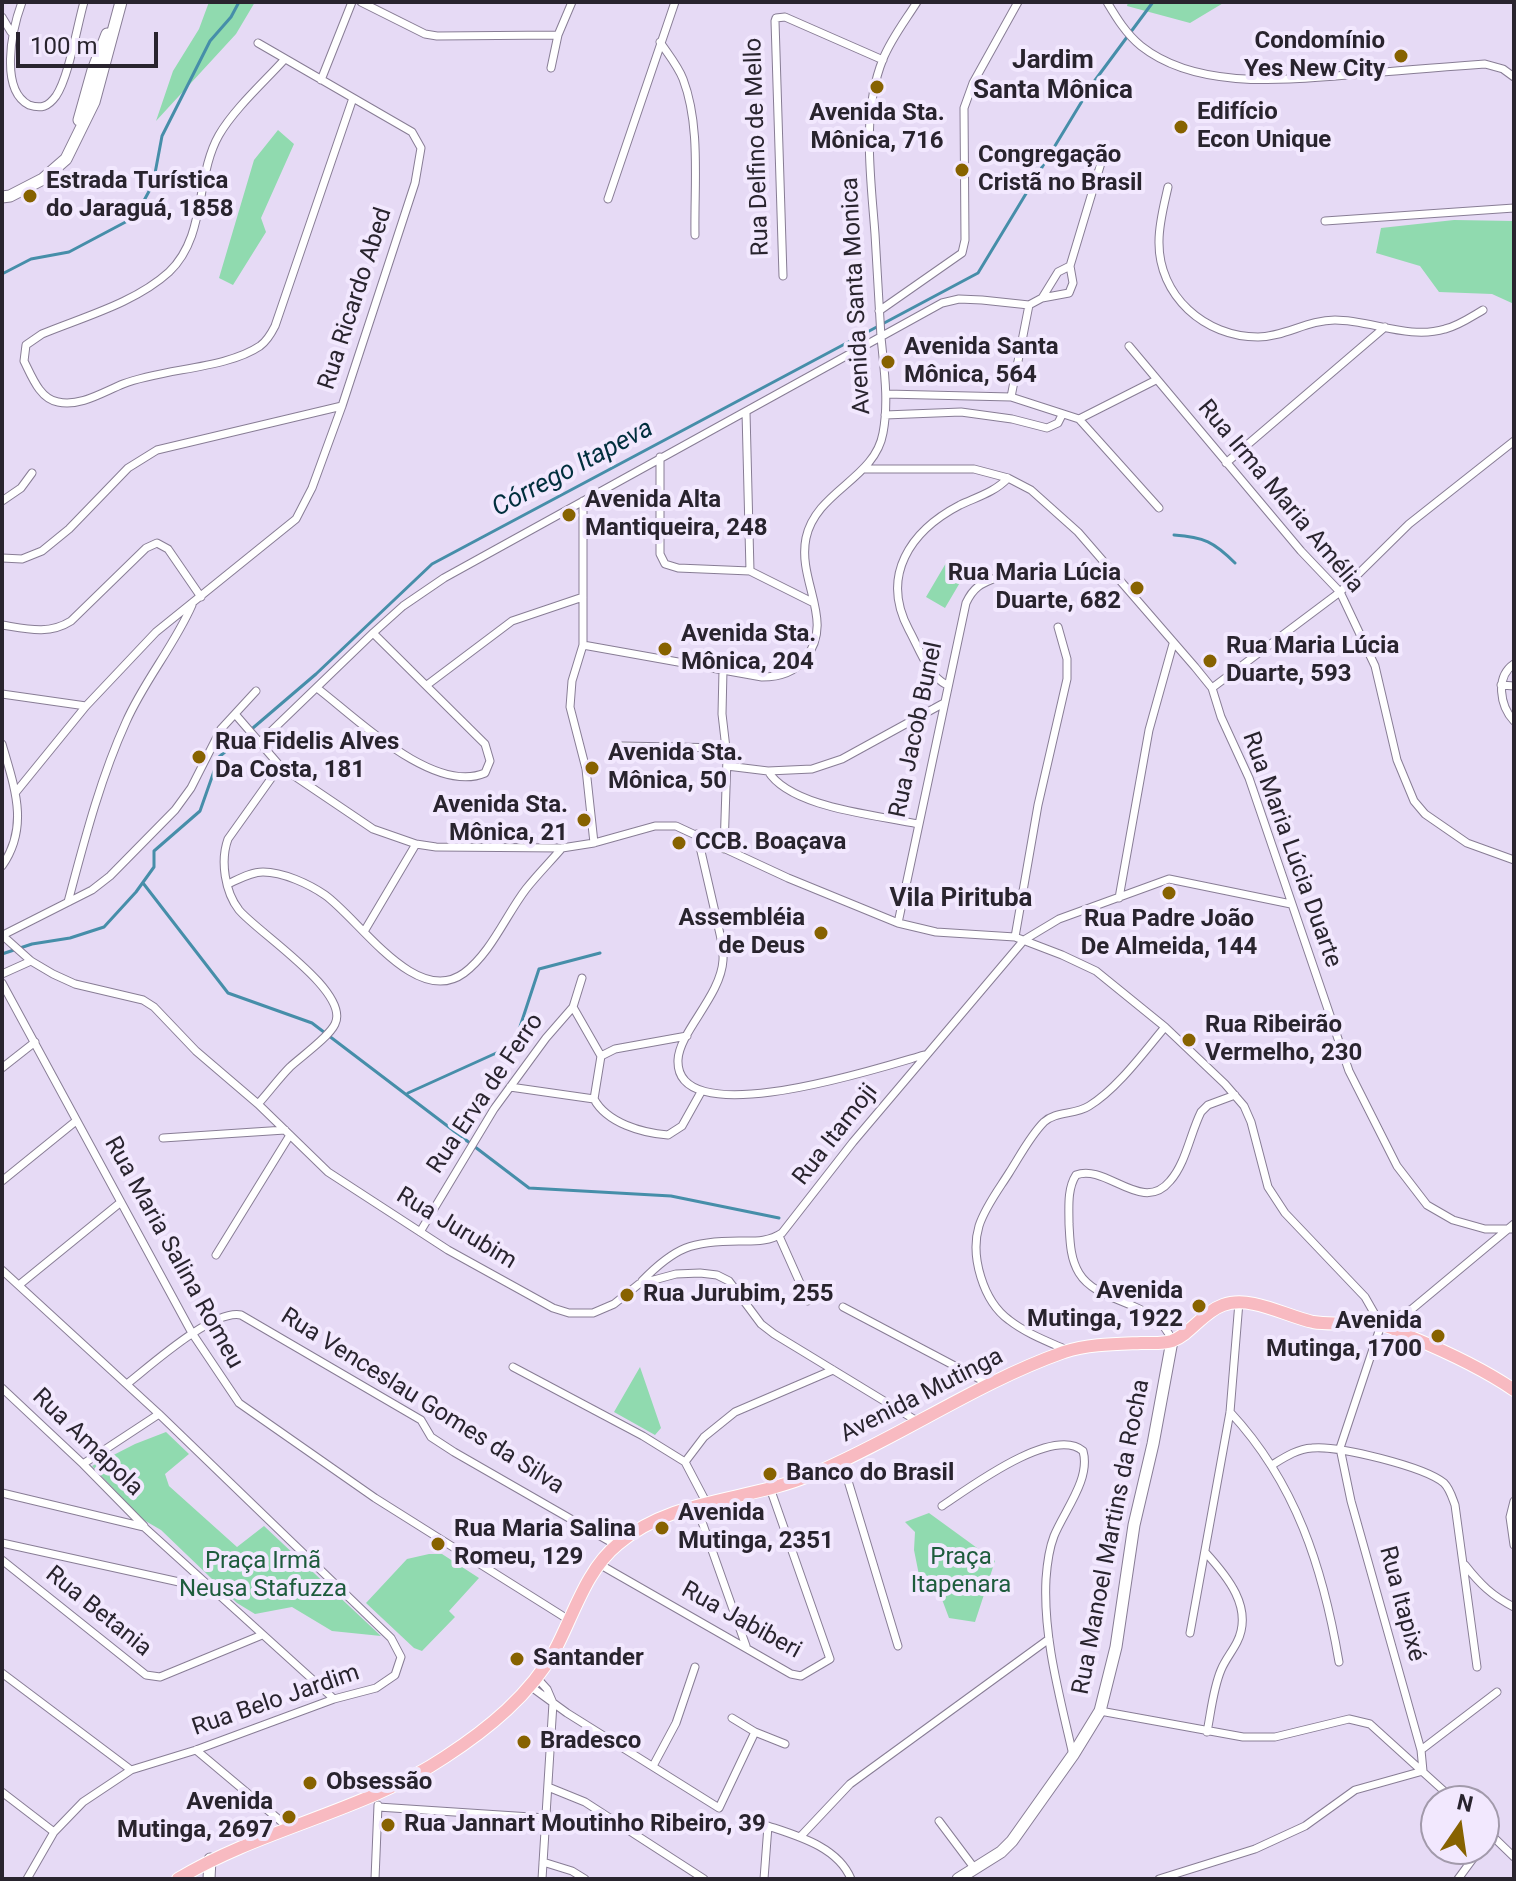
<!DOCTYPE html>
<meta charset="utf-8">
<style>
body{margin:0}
#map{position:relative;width:1516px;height:1881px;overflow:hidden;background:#e6daf5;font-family:Roboto,sans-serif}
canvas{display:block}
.frame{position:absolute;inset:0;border:4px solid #29242e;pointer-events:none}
.north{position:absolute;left:1420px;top:1785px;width:80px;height:80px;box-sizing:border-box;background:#f2e8fe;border:2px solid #a29aab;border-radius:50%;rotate:13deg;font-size:22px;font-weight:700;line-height:32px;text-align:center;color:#29242e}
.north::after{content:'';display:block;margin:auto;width:28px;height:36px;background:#876200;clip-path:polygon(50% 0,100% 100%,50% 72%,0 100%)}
.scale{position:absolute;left:16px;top:32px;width:142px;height:36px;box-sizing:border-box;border:4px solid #29242e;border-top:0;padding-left:10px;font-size:24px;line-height:28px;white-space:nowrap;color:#29242e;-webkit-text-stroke:6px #f2e8fe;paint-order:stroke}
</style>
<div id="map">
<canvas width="1516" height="1881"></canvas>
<div class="frame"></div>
<div class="north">N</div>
<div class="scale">100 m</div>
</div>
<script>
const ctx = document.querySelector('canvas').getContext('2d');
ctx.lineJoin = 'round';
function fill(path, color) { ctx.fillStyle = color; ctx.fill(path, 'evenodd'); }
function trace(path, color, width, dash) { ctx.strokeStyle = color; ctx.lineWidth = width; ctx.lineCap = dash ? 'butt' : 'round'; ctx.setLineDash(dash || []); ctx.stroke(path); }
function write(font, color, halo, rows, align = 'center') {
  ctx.font = font + ' Roboto,sans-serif'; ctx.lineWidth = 8; ctx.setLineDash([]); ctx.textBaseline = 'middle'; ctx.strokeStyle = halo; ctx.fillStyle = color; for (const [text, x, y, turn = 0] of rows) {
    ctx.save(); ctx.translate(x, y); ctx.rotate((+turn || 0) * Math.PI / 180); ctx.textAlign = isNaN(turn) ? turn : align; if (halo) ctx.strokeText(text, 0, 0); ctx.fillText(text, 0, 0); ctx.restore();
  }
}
fill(new Path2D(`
 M209,2H255L236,34L156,121L173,71L199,29Z
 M1128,2H1225L1190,23L1127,6Z
 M278,130L294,144L261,218L266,232L233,285L219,278L254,160Z
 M1454,220L1514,221V304L1492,294L1439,292L1420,266L1376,253L1381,228Z
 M946,563L965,574L945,608L926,597Z
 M640,1367L661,1428L655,1435L614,1412Z
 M166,1432L189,1454L165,1474L169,1486L237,1547L264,1526L381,1636L332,1631L292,1607L255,1614L237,1603L161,1530L142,1519L92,1466L135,1444Z
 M929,1513L995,1561L975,1622L949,1618L937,1586L921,1585L914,1550L915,1532L905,1522Z
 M429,1554H442L479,1578L449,1611L455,1617L422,1651L414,1648L366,1603L407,1559Z`), '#90daaf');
trace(new Path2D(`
 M2,274L31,259L69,252L135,217L153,184L162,136L210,41L231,17L239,2
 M1174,535C1204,537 1214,542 1235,563
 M143,883L228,993L312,1023L529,1188L671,1196L779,1218
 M2,954L32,944L70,938L104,927L136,892L154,867V851L200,811L219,757L316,674L432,564L978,273L1093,83L1153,2
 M408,1093L514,1045L539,969L600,953`), '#468ea9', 3);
const street = new Path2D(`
 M22,2C11,32 0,90 29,105C41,109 48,107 56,96C69,77 77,26 84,2
 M361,2L425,34L437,36L558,35
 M1107,2C1116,17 1126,34 1141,46C1199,92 1293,79 1362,74C1403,70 1444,67 1485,64L1503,69L1514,77
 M2,17L11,32
 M660,42C668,54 678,66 683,79C701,126 694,186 695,235
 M284,60C264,82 234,109 219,135C195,177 207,236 169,272C135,303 83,317 42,334L26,345L24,361C32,377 40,399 58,402C80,407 103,392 123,384C164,368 226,369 260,346C267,341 271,334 275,326L353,98
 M551,68L558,35L572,2
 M321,80L352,2
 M1168,187C1164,205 1159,223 1159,241C1158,296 1205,337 1258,337C1284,337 1308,320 1335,320C1371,320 1409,340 1445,329C1458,326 1471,317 1483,310
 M608,199L675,2
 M1325,221L1514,208
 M783,276L775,21L776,18L785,17L883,60
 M1042,298L1058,272L1070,266
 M879,311L962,253L965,240L964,108L973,83L1018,2
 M1129,346L1301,551L1340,592L1375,666L1397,760L1414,801L1425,814L1467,843L1514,860
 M886,394L1011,397L1079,419L1156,380
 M1011,397L1029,305
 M746,412L750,571
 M885,415L961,412L1012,419L1047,428L1058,423L1062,415
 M1079,419L1159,508
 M660,457V554L665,564L678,568L750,571L812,602
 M1226,463L1385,327
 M863,469H974L1008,478L1031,490L1078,532L1195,667L1212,688L1221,717L1249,778L1349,1071L1397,1166L1427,1205L1453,1220L1485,1229H1514
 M2,501L21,488L32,473
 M583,501V645
 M2,558L22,559L42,551L69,529L128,468L157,450L342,406
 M2,625C27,629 49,635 71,621L146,548L157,543L168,549L201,597
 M1514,664C1495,677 1500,706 1514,721
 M723,670L722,714L727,757L724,849
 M427,685L512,621L583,597
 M947,685C928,676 919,648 909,630C880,576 910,531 960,505C977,497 995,492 1008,478
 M1501,685L1514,686
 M317,688C355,717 434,795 485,773L490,761L485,744L373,633
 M1212,688L1340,592L1409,524L1514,441
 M2,694L86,706
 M235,714L280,766L296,777L373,829L416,844L436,847L562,848L594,843L655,826H676L788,878L898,923L936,932L1015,937L1062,955L1096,971L1165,1027L1225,1084L1244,1106L1251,1122L1268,1187L1285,1213L1365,1297L1381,1325
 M260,742L373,633L403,606L444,578L942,303L959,299L982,300L1029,305L1042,298L1069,293L1073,283L1070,266L1101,163
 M2,744C14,786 30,826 2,866
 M622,746L726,748
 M727,766L768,771C790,808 878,815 918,824
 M768,771L812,769L842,759L944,703
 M16,792L86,706L156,632L296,519L312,488L342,406L415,183L421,148L412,132L258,43
 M697,834C703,860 709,886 715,912C718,928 724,944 723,960C721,996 679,1032 678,1060C675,1136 888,1065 924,1055
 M594,843L586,769L570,707L572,681L583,645L762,677C779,677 794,673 805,659C836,621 797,582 806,538C816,491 875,479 883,433C889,401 884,369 881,337C879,302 877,268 875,234C871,178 861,113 883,59C891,39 905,21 917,2
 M228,884C239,879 251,872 263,872C283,872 309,884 325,895C360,920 416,1008 464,973C491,953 506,915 526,889C537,875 550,862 562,848
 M1119,898L1149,730L1173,644
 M68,902C84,842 100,779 126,722C144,681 174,646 192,605
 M898,923L966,603C978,577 993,584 1011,569
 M365,930L416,844
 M2,935L31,961L53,974L75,984L143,1000L154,1007L196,1051L258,1104L328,1172L448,1250L553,1308L569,1313H593L614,1304L639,1284L676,1274L700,1273L717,1275L729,1281L761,1324L774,1334L917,1421
 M3,935L92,890L110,876L175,810L191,788L221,729L256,691
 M1015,937L1038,805L1067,679V659L1058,627
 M2,974L31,961
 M2,983L192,1333L239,1403L375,1498L569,1620
 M573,1007L601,1056L594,1099
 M601,1056L615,1049L687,1036
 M2,1068L35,1042
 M510,1087L594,1099C607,1123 642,1133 668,1135L682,1126L701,1092
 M258,1104C269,1092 279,1078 290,1067C302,1056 329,1037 335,1024C351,992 257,932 239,910C225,892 220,861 228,839L280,766
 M163,1138L285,1130
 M2,1181L76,1121
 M420,1232L494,1109L546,1038L573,1007L582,978
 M779,1236L808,1301
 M216,1255L290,1135
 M2,1270L159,1414L391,1638L401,1657L395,1675L376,1688L334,1699L196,1750L131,1770L83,1802L54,1832L27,1879
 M642,1281C675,1247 692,1241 739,1241C754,1241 769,1242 782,1233L853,1142L1024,940L1059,919L1169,879L1291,904
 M19,1285L121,1202
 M843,1307L989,1384
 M1383,1324L1412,1309L1514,1224
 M1172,1341C1157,1299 1099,1306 1079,1273C1070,1258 1070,1241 1069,1224C1069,1208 1067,1189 1076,1175C1106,1163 1142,1215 1170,1181C1186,1163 1190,1134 1201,1112L1208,1105L1235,1095
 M1069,1351C1049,1342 1027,1334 1009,1320C983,1301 970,1256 979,1226C985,1207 999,1189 1009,1173C1020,1156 1030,1136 1044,1122C1056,1111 1075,1115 1089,1106C1117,1089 1144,1052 1165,1027
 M513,1367L643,1436L685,1462L706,1502
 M127,1384C150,1366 213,1309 241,1315L421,1420L431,1437L454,1452L616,1545
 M2,1388L83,1464L144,1526
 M1230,1412C1296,1483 1323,1568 1339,1662
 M842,1461L898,1646
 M685,1462L704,1437L735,1412L833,1370
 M83,1464L159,1414
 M1272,1465C1285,1457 1297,1449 1312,1448C1338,1445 1425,1467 1444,1483C1450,1489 1452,1497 1455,1505L1477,1667
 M2,1493L144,1527L334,1699
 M1514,1501L1510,1517L1514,1545
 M696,1505L746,1646
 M942,1506C969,1488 1053,1425 1083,1451C1091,1479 1064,1511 1054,1536C1049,1549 1047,1565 1046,1579C1043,1638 1060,1697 1073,1755
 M2,1543L211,1589
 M1205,1552C1227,1576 1254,1608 1237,1642C1232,1652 1225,1660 1221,1670C1213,1689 1211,1712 1207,1732
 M2,1560L146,1675L160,1677L262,1635
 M599,1564L791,1674L801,1676L830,1659L770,1488
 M1465,1565C1480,1584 1492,1596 1514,1607
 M1190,1633L1230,1412L1239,1302
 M2,1673L131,1770
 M537,1678L547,1689L553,1703L542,1879
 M530,1686L567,1713L719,1808L755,1732
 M1100,1711L1243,1737H1275L1349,1719L1370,1724L1455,1801
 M732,1718L755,1732L785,1744
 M196,1750L289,1828
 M1421,1750L1497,1692
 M653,1766L676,1723L695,1667
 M548,1787L585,1802L704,1879
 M2,1792L54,1832
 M378,1807L546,1818
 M939,1821L975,1869
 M1484,1828L1514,1857
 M800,1837L850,1784L1049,1639
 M543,1862L572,1871L585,1879
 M375,1879L378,1805
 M764,1879L768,1826C798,1836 838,1847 851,1879
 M1159,1879L1255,1849L1305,1826L1355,1790L1423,1771L1421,1750L1351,1501L1340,1448L1381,1325
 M1458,1879L1480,1849`);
const secondary = new Path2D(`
 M79,120L93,70L107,34
 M2,197L10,196L43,179L66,159L94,102L121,2
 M209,1879L210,1859
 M958,1879L1001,1852L1012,1841L1073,1755L1100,1711L1116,1647L1134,1525L1153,1444L1172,1341`);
const primary = new Path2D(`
 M178,1879C262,1828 363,1812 445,1757C488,1729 530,1695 555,1650C574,1614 586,1570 618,1544C674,1497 748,1502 813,1474C899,1438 976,1383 1064,1352C1089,1344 1115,1344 1141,1343C1150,1343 1163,1344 1172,1341C1191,1334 1203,1312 1223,1305C1251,1295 1285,1316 1313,1322C1336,1326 1360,1320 1382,1325C1392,1327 1402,1333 1411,1337C1447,1352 1482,1368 1514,1390`);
trace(street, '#887d95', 9);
trace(secondary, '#887d95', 13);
trace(primary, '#fff', 14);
trace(street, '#fff', 7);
trace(secondary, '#fff', 11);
trace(primary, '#f8bac1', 12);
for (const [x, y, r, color] of [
 [1401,56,8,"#876200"],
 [877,87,8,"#876200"],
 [1181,127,8,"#876200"],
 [962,170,8,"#876200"],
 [30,196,8,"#876200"],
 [888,362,8,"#876200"],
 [569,515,8,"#876200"],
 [1137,588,8,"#876200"],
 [665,649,8,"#876200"],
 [1210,661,8,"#876200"],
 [199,757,8,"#876200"],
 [592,768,8,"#876200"],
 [584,820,8,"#876200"],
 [679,843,8,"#876200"],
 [1169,893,8,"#876200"],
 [821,933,8,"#876200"],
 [1189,1040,8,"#876200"],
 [627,1295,8,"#876200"],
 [1199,1306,8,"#876200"],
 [1438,1336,8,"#876200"],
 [770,1474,8,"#876200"],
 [662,1528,8,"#876200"],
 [438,1544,8,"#876200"],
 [517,1659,8,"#876200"],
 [524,1742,8,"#876200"],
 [310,1783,8,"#876200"],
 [289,1817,8,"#876200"],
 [388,1825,8,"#876200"]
]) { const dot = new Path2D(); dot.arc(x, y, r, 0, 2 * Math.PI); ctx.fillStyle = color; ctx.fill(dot); trace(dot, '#f2e8fe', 3); }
write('bold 24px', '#29242e', '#f2e8fe', [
 ["Condomínio",1385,42,"right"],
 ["Yes New City",1385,70,"right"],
 ["Edifício",1197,113],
 ["Econ Unique",1197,141],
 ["Avenida Sta.",877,114,"center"],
 ["Mônica, 716",877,142,"center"],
 ["Congregação",978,156],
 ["Cristã no Brasil",978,184],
 ["Estrada Turística",46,182],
 ["do Jaraguá, 1858",46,210],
 ["Avenida Santa",904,348],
 ["Mônica, 564",904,376],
 ["Avenida Alta",585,501],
 ["Mantiqueira, 248",585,529],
 ["Rua Maria Lúcia",1121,574,"right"],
 ["Duarte, 682",1121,602,"right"],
 ["Avenida Sta.",681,635],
 ["Mônica, 204",681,663],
 ["Rua Maria Lúcia",1226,647],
 ["Duarte, 593",1226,675],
 ["Rua Fidelis Alves",215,743],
 ["Da Costa, 181",215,771],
 ["Avenida Sta.",608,754],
 ["Mônica, 50",608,782],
 ["Avenida Sta.",568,806,"right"],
 ["Mônica, 21",568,834,"right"],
 ["CCB. Boaçava",695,843],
 ["Assembléia",805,919,"right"],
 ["de Deus",805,947,"right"],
 ["Rua Padre João",1169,920,"center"],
 ["De Almeida, 144",1169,948,"center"],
 ["Rua Ribeirão",1205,1026],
 ["Vermelho, 230",1205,1054],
 ["Avenida",1183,1292,"right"],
 ["Mutinga, 1922",1183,1320,"right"],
 ["Rua Jurubim, 255",643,1295],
 ["Avenida",1422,1322,"right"],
 ["Mutinga, 1700",1422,1350,"right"],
 ["Banco do Brasil",786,1474],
 ["Avenida",678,1514],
 ["Mutinga, 2351",678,1542],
 ["Rua Maria Salina",454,1530],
 ["Romeu, 129",454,1558],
 ["Santander",533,1659],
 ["Bradesco",540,1742],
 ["Obsessão",326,1783],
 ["Avenida",273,1803,"right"],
 ["Mutinga, 2697",273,1831,"right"],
 ["Rua Jannart Moutinho Ribeiro, 39",404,1825]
], 'left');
write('24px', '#29242e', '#f2e8fe', [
 ["Rua Delfino de Mello",758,147,-92],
 ["Avenida Santa Monica",857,296,-93],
 ["Rua Ricardo Abed",356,299,-72],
 ["Rua Irma Maria Amélia",1280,497,50],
 ["Rua Jacob Bunel",917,730,-78],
 ["Rua Maria Lúcia Duarte",1291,850,70],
 ["Rua Erva de Ferro",486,1094,-56],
 ["Rua Itamoji",836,1135,-52],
 ["Rua Jurubim",456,1229,31],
 ["Rua Maria Salina Romeu",173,1253,61],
 ["Avenida Mutinga",922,1396,-27],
 ["Rua Venceslau Gomes da Silva",422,1402,32],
 ["Rua Amapola",87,1443,44],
 ["Rua Manoel Martins da Rocha",1112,1537,-79],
 ["Rua Itapixé",1401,1604,75],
 ["Rua Betania",98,1612,39],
 ["Rua Jabiberi",741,1621,29],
 ["Rua Belo Jardim",276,1701,-19]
]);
write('24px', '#1e5c3d', '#f2e8fe', [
 ["Praça",961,1558],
 ["Itapenara",961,1586],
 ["Praça Irmã",263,1562],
 ["Neusa Stafuzza",263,1590]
]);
write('bold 26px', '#29242e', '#f2e8fe', [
 ["Jardim",1053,61],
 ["Santa Mônica",1053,91],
 ["Vila Pirituba",961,899]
]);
write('italic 26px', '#002f3d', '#f2e8fe', [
 ["Córrego Itapeva",573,469,-28]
]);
</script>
